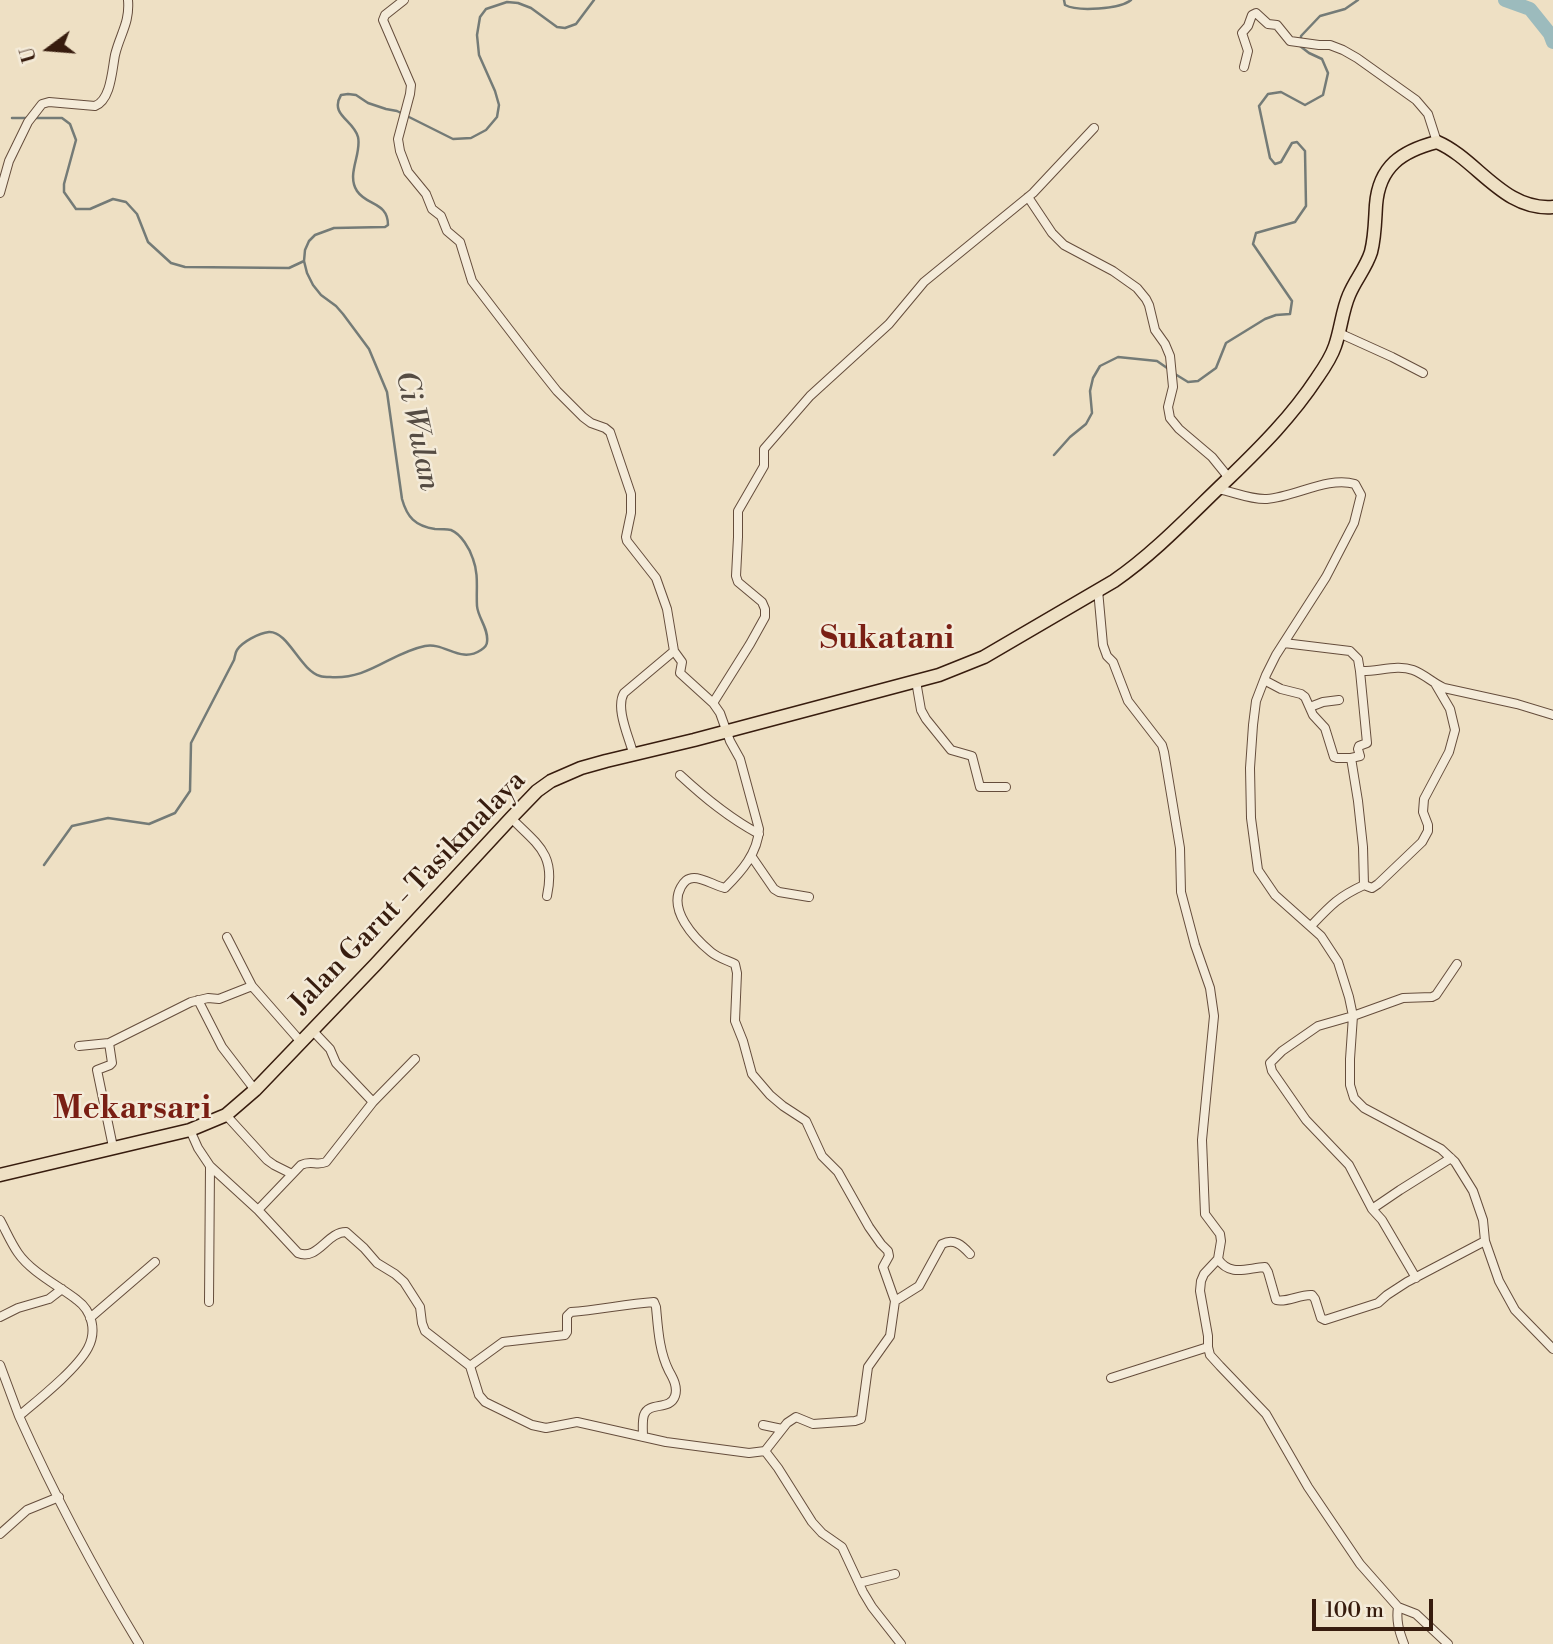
<!DOCTYPE html>
<style>
body{margin:0}
#map{position:relative;width:1553px;height:1644px;overflow:hidden;background:#eee0c4;font-family:"Libre Bodoni",serif}
canvas{display:block}
.north{position:absolute;left:14px;top:14px;width:70px;height:70px;-webkit-text-stroke:5px #f4ebd9;paint-order:stroke;rotate:254deg;font-size:19px;font-weight:700;line-height:28px;text-align:center;color:#371c0e}
.north::after{content:'';display:block;margin:auto;width:24px;height:32px;background:#371c0e;clip-path:polygon(50% 0,100% 100%,50% 72%,0 100%)}
.scale{position:absolute;left:1312px;top:1599px;width:121px;height:32px;box-sizing:border-box;border:4px solid #371c0e;border-top:0;padding-left:9px;font-size:21px;line-height:24px;white-space:nowrap;color:#371c0e;-webkit-text-stroke:5px #f4ebd9;paint-order:stroke}
</style>
<div id="map">
<canvas width="1553" height="1644"></canvas>
<div class="north">U</div>
<div class="scale">100 m</div>
</div>
<script>
const ctx = document.querySelector('canvas').getContext('2d');
ctx.lineJoin = 'round';
function trace(path, color, width, dash) { ctx.strokeStyle = color; ctx.lineWidth = width; ctx.lineCap = dash ? 'butt' : 'round'; ctx.setLineDash(dash || []); ctx.stroke(path); }
function write(font, color, halo, rows, align = 'center') {
  ctx.font = font + ' "Libre Bodoni",serif'; ctx.lineWidth = 5; ctx.setLineDash([]); ctx.textBaseline = 'middle'; ctx.strokeStyle = halo; ctx.fillStyle = color; for (const [text, x, y, turn = 0] of rows) {
    ctx.save(); ctx.translate(x, y); ctx.rotate((+turn || 0) * Math.PI / 180); ctx.textAlign = isNaN(turn) ? turn : align; if (halo) ctx.strokeText(text, 0, 0); ctx.fillText(text, 0, 0); ctx.restore();
  }
}
trace(new Path2D(`
 M1064,0L1065,5C1078,12 1120,9 1131,0
 M1301,39V36L1320,16L1345,9L1358,0
 M12,118H26
 M33,118H62L70,124L76,140L64,184V192L76,209H90L113,199L126,202L137,214L148,242L171,263L185,267L289,268L304,261
 M1175,374L1188,382L1198,381L1216,368L1226,343L1265,319L1276,315L1290,314L1292,301L1253,244L1256,233L1295,222L1306,206L1305,151L1297,142L1292,143L1281,162L1275,164L1270,158L1259,106L1268,94L1281,92L1305,105L1323,95L1328,73L1322,59L1309,53L1300,46
 M1054,455L1070,437L1086,424L1092,413L1090,391L1093,378L1100,366L1118,357L1157,361L1170,370
 M44,865L72,826L108,818L149,824L175,813L190,791L191,743L234,660C235,657 235,653 237,650C242,642 259,633 269,632C288,631 300,670 320,676C323,677 327,677 330,677C369,680 390,653 425,646C445,642 460,664 481,650C484,648 487,646 487,642C489,629 478,618 477,606C476,589 479,575 473,559C470,549 461,534 451,530C445,529 440,529 435,529C415,526 407,517 402,499L387,392L369,349L343,314L336,306L321,295L313,285L307,273L304,261L305,250L309,241L315,235L334,228L385,227L388,225C388,202 367,206 357,191C346,174 362,154 358,137C354,120 329,115 341,95L348,94L356,95L368,103L386,109L397,111L453,139L471,138L486,130L497,117L499,105L495,91L479,55L477,35L480,17L486,9L507,2L518,3L531,8L557,27L565,28L576,24L594,0`), '#747b77', 2.5);
trace(new Path2D(`
 M1505,0L1530,9L1550,34L1553,42`), '#9cbbbd', 14);
const minor = new Path2D(`
 M404,0L385,15L383,20L411,85L410,94L398,139L400,151L408,172L426,194L432,209L441,216L447,231L460,242L472,281L534,362L557,391L583,417L591,423L605,428L610,432L631,494V513L626,537L627,541L656,578L667,609L674,651L682,662L680,673L713,703L720,713L730,741L740,759L759,829C758,853 741,872 725,888C715,886 704,878 694,878C687,878 684,882 681,887C668,910 694,938 711,952C718,958 727,960 735,964L737,973L735,1021L743,1041L752,1074L770,1095L783,1106L806,1121L822,1156L838,1172L869,1227L881,1244L888,1251L889,1256L883,1267L895,1301
 M1244,67L1248,51L1242,33L1248,26L1252,15L1256,13L1268,24L1277,25L1290,41L1319,45H1330L1343,50L1357,58L1416,100L1428,114L1437,142
 M0,193L9,161L28,122L42,104L49,102L95,106C111,100 112,70 115,55C120,34 130,23 128,0
 M1028,197L1052,233L1064,245L1113,271L1137,288L1146,299L1149,305L1155,330L1165,344L1170,356L1173,387L1168,407L1170,418L1179,429L1212,457L1229,478
 M1339,333L1392,357L1423,373
 M1218,489C1234,492 1251,500 1267,499C1295,497 1328,476 1355,484L1361,495L1354,523L1326,577L1276,655L1266,675L1256,701L1253,725L1250,768L1251,818L1258,870L1275,895L1321,936L1338,962L1349,997L1353,1016L1350,1059V1085L1354,1098L1364,1108L1441,1149L1455,1162L1473,1191L1483,1220L1485,1241L1499,1281L1515,1310L1553,1349
 M1098,590L1103,645L1107,656L1113,662L1128,701L1162,745L1164,752L1180,848L1181,892L1195,945L1210,988L1214,1016L1202,1140L1205,1214L1220,1234L1221,1241L1218,1259L1204,1274L1201,1281L1200,1291L1208,1336V1347L1210,1355L1220,1366L1266,1414L1308,1487L1360,1564L1398,1607C1396,1621 1399,1631 1404,1644
 M1284,643L1350,651L1358,659L1360,671C1377,672 1397,664 1413,670C1424,674 1433,683 1444,688L1517,704L1553,715
 M1264,680L1281,689L1301,694L1305,697L1313,715L1325,728L1334,757L1337,758H1351
 M916,681L921,710L926,719L951,750L972,756L980,787H1006
 M713,703L750,644L765,617V609L762,602L738,582L736,576L738,537V511L764,466V449L810,396L889,324L924,282L1033,193L1094,128
 M1310,707L1323,702L1339,700
 M633,753C629,737 615,708 624,693L674,651
 M680,775C705,798 729,818 759,834
 M511,818C538,845 556,854 547,896
 M752,857L774,889L779,892L809,897
 M1364,885L1372,888L1378,884L1422,842L1428,831V825L1423,812L1424,799L1449,752L1455,730L1450,709L1436,685
 M1311,926C1331,905 1338,897 1364,885L1363,847L1358,801L1351,758L1360,756L1358,749L1359,746L1367,743L1360,671
 M227,937L252,986L301,1042
 M198,1000L222,1047L255,1090
 M312,1030L330,1049L336,1063L373,1102
 M79,1046L109,1043
 M226,1115L267,1160L274,1165L292,1174
 M190,1130L198,1148L210,1166L258,1210L298,1253C318,1261 327,1232 346,1232L364,1248L377,1263L395,1274L404,1282L420,1307L422,1323L425,1331L470,1366L479,1395L485,1402L532,1425L546,1428L577,1422L666,1442L749,1453L765,1451L778,1468L812,1522L822,1533L842,1547L863,1592L872,1607L901,1644
 M113,1147L97,1070L110,1065L112,1063L109,1043L191,1002L208,998L219,999L252,986
 M1372,1209L1400,1190L1451,1158
 M258,1210L301,1165C311,1160 317,1166 326,1162L373,1102L415,1059
 M0,1220C6,1231 11,1243 18,1253C31,1272 59,1286 77,1300C92,1311 97,1331 88,1348C77,1369 38,1400 19,1416C54,1494 94,1570 139,1644
 M1218,1259C1230,1277 1247,1268 1265,1267L1268,1272L1276,1300C1287,1303 1300,1294 1312,1295L1315,1299L1321,1318L1325,1320L1378,1303L1387,1295L1407,1282L1485,1241
 M1416,1278L1382,1220L1372,1209L1349,1165L1306,1120L1272,1071L1270,1063L1282,1051L1318,1026L1353,1016L1403,998L1432,997L1436,995L1457,964
 M209,1302L210,1166
 M0,1317L18,1308L49,1299L62,1289
 M90,1318L155,1262
 M0,1365L19,1416
 M470,1366L503,1342L565,1335L567,1332V1316L571,1312C598,1310 626,1304 654,1302L656,1307C658,1328 659,1351 669,1371C673,1378 678,1387 675,1396C670,1411 649,1401 644,1415C642,1421 643,1430 643,1437
 M1111,1378L1208,1347
 M763,1425L782,1429
 M765,1451L787,1423L796,1417L813,1424L855,1421L861,1419L868,1367L890,1336L895,1301L919,1286L942,1244C954,1238 962,1245 970,1254
 M0,1534L27,1510L59,1497
 M859,1583L895,1574
 M1398,1607L1416,1614L1448,1644`);
const primary = new Path2D(`
 M0,1175L190,1130L226,1115L255,1090L375,965L511,818L537,791L551,781L581,768L606,761L694,740L939,675L984,657L1114,581C1156,552 1192,513 1229,478C1261,447 1292,416 1317,378C1324,368 1331,358 1335,346C1341,329 1342,311 1349,295C1355,280 1366,268 1371,252C1375,237 1375,221 1376,205C1379,166 1402,151 1437,142C1477,159 1503,211 1553,207`);
trace(minor, '#654d3c', 10);
trace(primary, '#371c0e', 15);
trace(minor, '#f4ebd9', 8);
trace(primary, '#eee0c4', 12);
write('28px', '#371c0e', '#f4ebd9', [
 ["Jalan Garut - Tasikmalaya",409,893,-46]
]);
write('italic 30px', '#554c43', '#f4ebd9', [
 ["Ci Wulan",416,431,78]
]);
write('bold 32px', '#7a1f14', '#f4ebd9', [
 ["Sukatani",887,640],
 ["Mekarsari",132,1110]
]);
</script>
